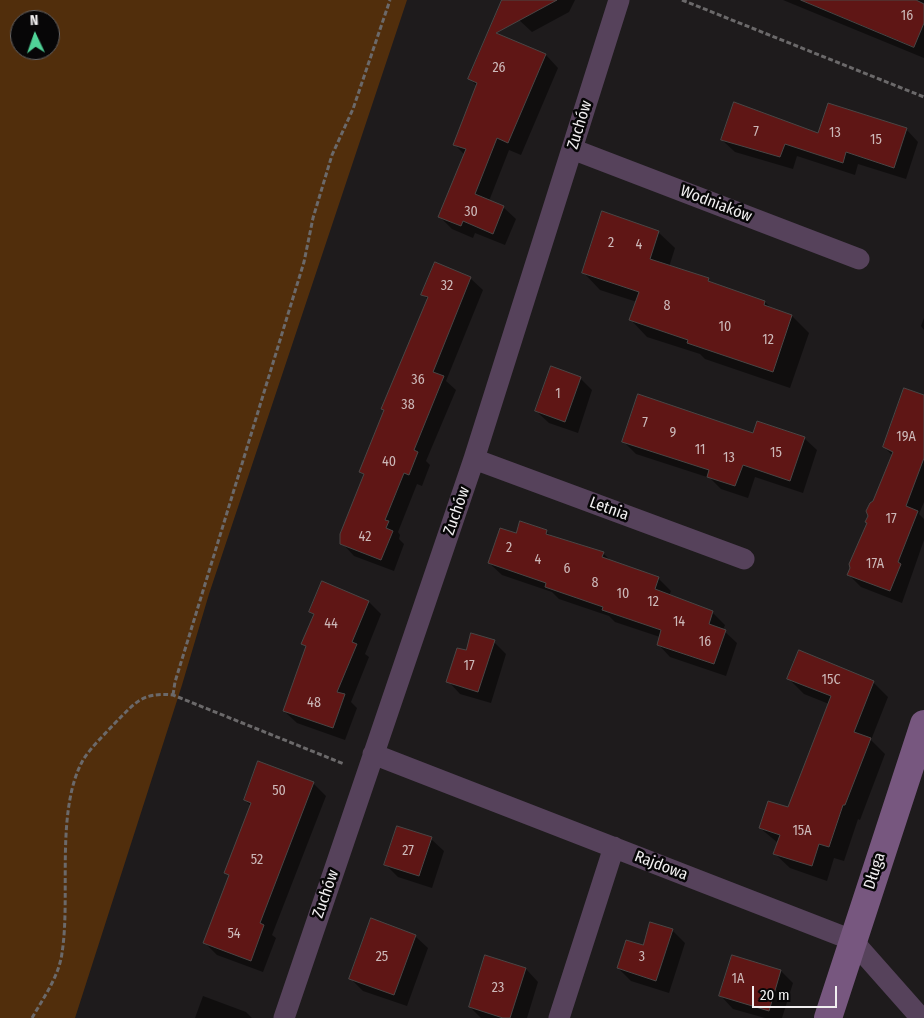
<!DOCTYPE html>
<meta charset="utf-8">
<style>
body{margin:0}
#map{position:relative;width:924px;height:1018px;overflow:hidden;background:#1e1b1c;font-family:"Fira Sans Condensed",sans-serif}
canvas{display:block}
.north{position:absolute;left:10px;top:10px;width:50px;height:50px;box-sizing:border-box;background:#070607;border:1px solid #656364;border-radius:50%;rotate:357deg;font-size:14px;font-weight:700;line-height:20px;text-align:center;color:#f1eff0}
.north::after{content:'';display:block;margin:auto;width:18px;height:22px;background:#50d398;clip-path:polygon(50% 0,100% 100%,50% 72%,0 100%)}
.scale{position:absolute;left:752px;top:986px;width:85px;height:22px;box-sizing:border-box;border:2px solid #f1eff0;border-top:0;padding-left:6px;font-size:15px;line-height:18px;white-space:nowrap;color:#f1eff0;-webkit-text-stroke:4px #070607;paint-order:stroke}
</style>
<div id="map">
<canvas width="924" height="1018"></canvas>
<div class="north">N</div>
<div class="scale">20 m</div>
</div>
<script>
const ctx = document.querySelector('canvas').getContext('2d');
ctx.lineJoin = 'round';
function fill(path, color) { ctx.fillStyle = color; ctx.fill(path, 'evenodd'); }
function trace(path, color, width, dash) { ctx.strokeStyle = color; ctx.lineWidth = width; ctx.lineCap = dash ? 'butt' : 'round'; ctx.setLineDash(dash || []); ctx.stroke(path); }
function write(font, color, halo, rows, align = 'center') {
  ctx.font = font + ' "Fira Sans Condensed",sans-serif'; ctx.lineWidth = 5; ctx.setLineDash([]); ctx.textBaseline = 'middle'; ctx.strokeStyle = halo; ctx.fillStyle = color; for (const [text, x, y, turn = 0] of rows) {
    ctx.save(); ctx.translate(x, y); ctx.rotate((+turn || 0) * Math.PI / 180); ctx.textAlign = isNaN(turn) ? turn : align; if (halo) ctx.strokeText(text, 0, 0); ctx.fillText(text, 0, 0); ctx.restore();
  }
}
fill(new Path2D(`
 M0,0H407L209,594L182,685L75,1018H0ZM20,20H50V50H20Z`), '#512e0c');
fill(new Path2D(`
 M511,0H575L569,12L532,32L519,20Z
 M783,0H924V58Z
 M490,32L546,55L558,68L521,155L509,150L489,201L503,207L516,219L505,245L475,233L473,238L452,229L440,217L465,155L454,144L477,86L470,79Z
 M906,129L918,142L906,179L858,164L855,175L797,156L793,169L735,152L722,140Z
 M658,232L675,248L669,267L765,302L772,309L792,316L809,333L790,388L705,359L700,354L647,337L631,320L637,302L600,290L584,273Z
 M470,278L483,290L446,381L456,390L426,461L430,465L422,486L417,484L398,532L400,535L399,539L404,544L394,571L354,556L342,543L365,476L361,472L428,300L423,294Z
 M924,318V330L921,326Z
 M580,378L592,390L578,433L549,423L536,411Z
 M924,397V502L919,514L924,519V540L902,603L861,587L849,575L893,456L884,447Z
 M804,438L817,450L803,493L755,477L748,498L721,489L710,478L636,454L624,442Z
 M546,531L552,537L603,553L612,562L658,578L671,591L669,596L712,612L725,625L723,630L737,643L726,676L670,657L658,644L660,637L615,622L609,616L559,599L552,592L502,575L489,563L516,535Z
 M323,583L369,602L381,614L365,654L369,657L351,702L357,708L345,740L297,723L284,711L306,647L303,644L314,615L311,612Z
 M494,642L506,654L491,703L460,694L448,681L466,651Z
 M789,679L873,682L888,697L871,740L885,754L860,820L858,819L844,861L834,858L827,881L790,868L775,854L778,843L760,828L789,809L829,704L804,694Z
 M313,783L326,796L272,935L276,938L263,972L217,955L204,942L229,876L226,873L251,806L245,800Z
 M431,839L444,851L432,888L398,877L386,865Z
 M672,930L685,943L669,993L631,981L618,968L643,947Z
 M415,936L428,948L407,1006L363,991L350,978Z
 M486,957L526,969L538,982L527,1018H481L470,1007Z
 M781,971L793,983L782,1018H765L733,1009L721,996Z
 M203,996L246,1012L252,1018H195Z`), '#0007');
const building = new Path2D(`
 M502,0H557L496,33L546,54L508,143L497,138L475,194L504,206L493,234L463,221L461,226L438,217L466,149L453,145L477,83L468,79Z
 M801,0H916L924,4V23L914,47Z
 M734,102L818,133L828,103L907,128L894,168L846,152L843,163L785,144L780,157L721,140Z
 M602,211L659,231L650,259L709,278L708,281L765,301L764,305L792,315L773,372L687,343L688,340L629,320L639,292L582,273Z
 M435,262L471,277L433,372L444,376L414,450L418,452L409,475L404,473L385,520L389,521L386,528L393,531L381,560L340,544V534L364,474L359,472L384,410L381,409L428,297L421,295Z
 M551,366L581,377L565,422L535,411Z
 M904,388L924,395V458L906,506L918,511L898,562L901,564L890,591L847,575L850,568L849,564L867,523L865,522L868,516L866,511L870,503L873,501L893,452L883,447Z
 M638,394L753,433L757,421L805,437L790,481L743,465L735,486L707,477L709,470L622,442Z
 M520,521L547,530L546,534L604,552L602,557L659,577L655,589L713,611L709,624L726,630L714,664L657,645L661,630L602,610L603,607L545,587L546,583L488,563L500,528L516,533Z
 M322,581L369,601L352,642L357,644L337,692L345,694L333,728L283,711L306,646L301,644L314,614L309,612Z
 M471,633L495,640L478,692L446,682L457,648L466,650Z
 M799,650L874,681L854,732L871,738L845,805H843L829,847L819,844L812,866L773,854L780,835L759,828L768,801L788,807L831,696L787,679Z
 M258,761L314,782L260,923L264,925L251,961L203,943L229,875L224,873L251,803L244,800Z
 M397,826L432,837L419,876L384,865Z
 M371,918L416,935L394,995L349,979Z
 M650,922L673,929L656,981L617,968L626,940L643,945Z
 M485,955L526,968L510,1018H503L469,1007Z
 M732,955L781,970L769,1011L719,996Z`);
fill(building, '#5f1615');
trace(building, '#4a4645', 1);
trace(new Path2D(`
 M682,0L924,97
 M173,695L175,682L304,262L313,218L332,155L353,109L390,0
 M32,1018C44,997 59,976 62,953C71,896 55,811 83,760C91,747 105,734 115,723C136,702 142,692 173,695L344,764`), '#6b696a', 3, [5, 2.5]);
trace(new Path2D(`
 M572,149L859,259
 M474,459L744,559
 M373,754L852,940L921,1018
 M284,1018L474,459L619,0
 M559,1018L614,847`), '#56425b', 21);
trace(new Path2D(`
 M828,1018L924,724`), '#77577f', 28);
write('14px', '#ccb9b9', null, [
 ["16",907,16],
 ["26",499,68],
 ["7",756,132],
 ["13",835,133],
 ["15",876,140],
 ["30",471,212],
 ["2",611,243],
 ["4",639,245],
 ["32",447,286],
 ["8",667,306],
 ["10",725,327],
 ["12",768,340],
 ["36",418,380],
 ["1",558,394],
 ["38",408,405],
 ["7",645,423],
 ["9",673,433],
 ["19A",906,437],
 ["11",700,450],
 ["15",776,453],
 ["13",729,458],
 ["40",389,462],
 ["17",891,519],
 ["42",365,537],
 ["2",509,548],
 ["4",538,560],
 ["17A",875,564],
 ["6",567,569],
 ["8",595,583],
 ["10",623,594],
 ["12",653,602],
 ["14",679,622],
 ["44",331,624],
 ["16",705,642],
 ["17",469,666],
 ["15C",831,680],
 ["48",314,703],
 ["50",279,791],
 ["15A",802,831],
 ["27",408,851],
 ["52",257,860],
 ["54",234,934],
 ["25",382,957],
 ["3",642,957],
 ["1A",738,979],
 ["23",498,988]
]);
write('16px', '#f1eff0', '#070607', [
 ["Zuchów",580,125,-73],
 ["Wodniaków",716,204,21],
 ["Letnia",609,509,20],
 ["Zuchów",457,511,-71],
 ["Rajdowa",661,866,21],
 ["Długa",875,871,-72],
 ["Zuchów",326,894,-71]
]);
</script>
